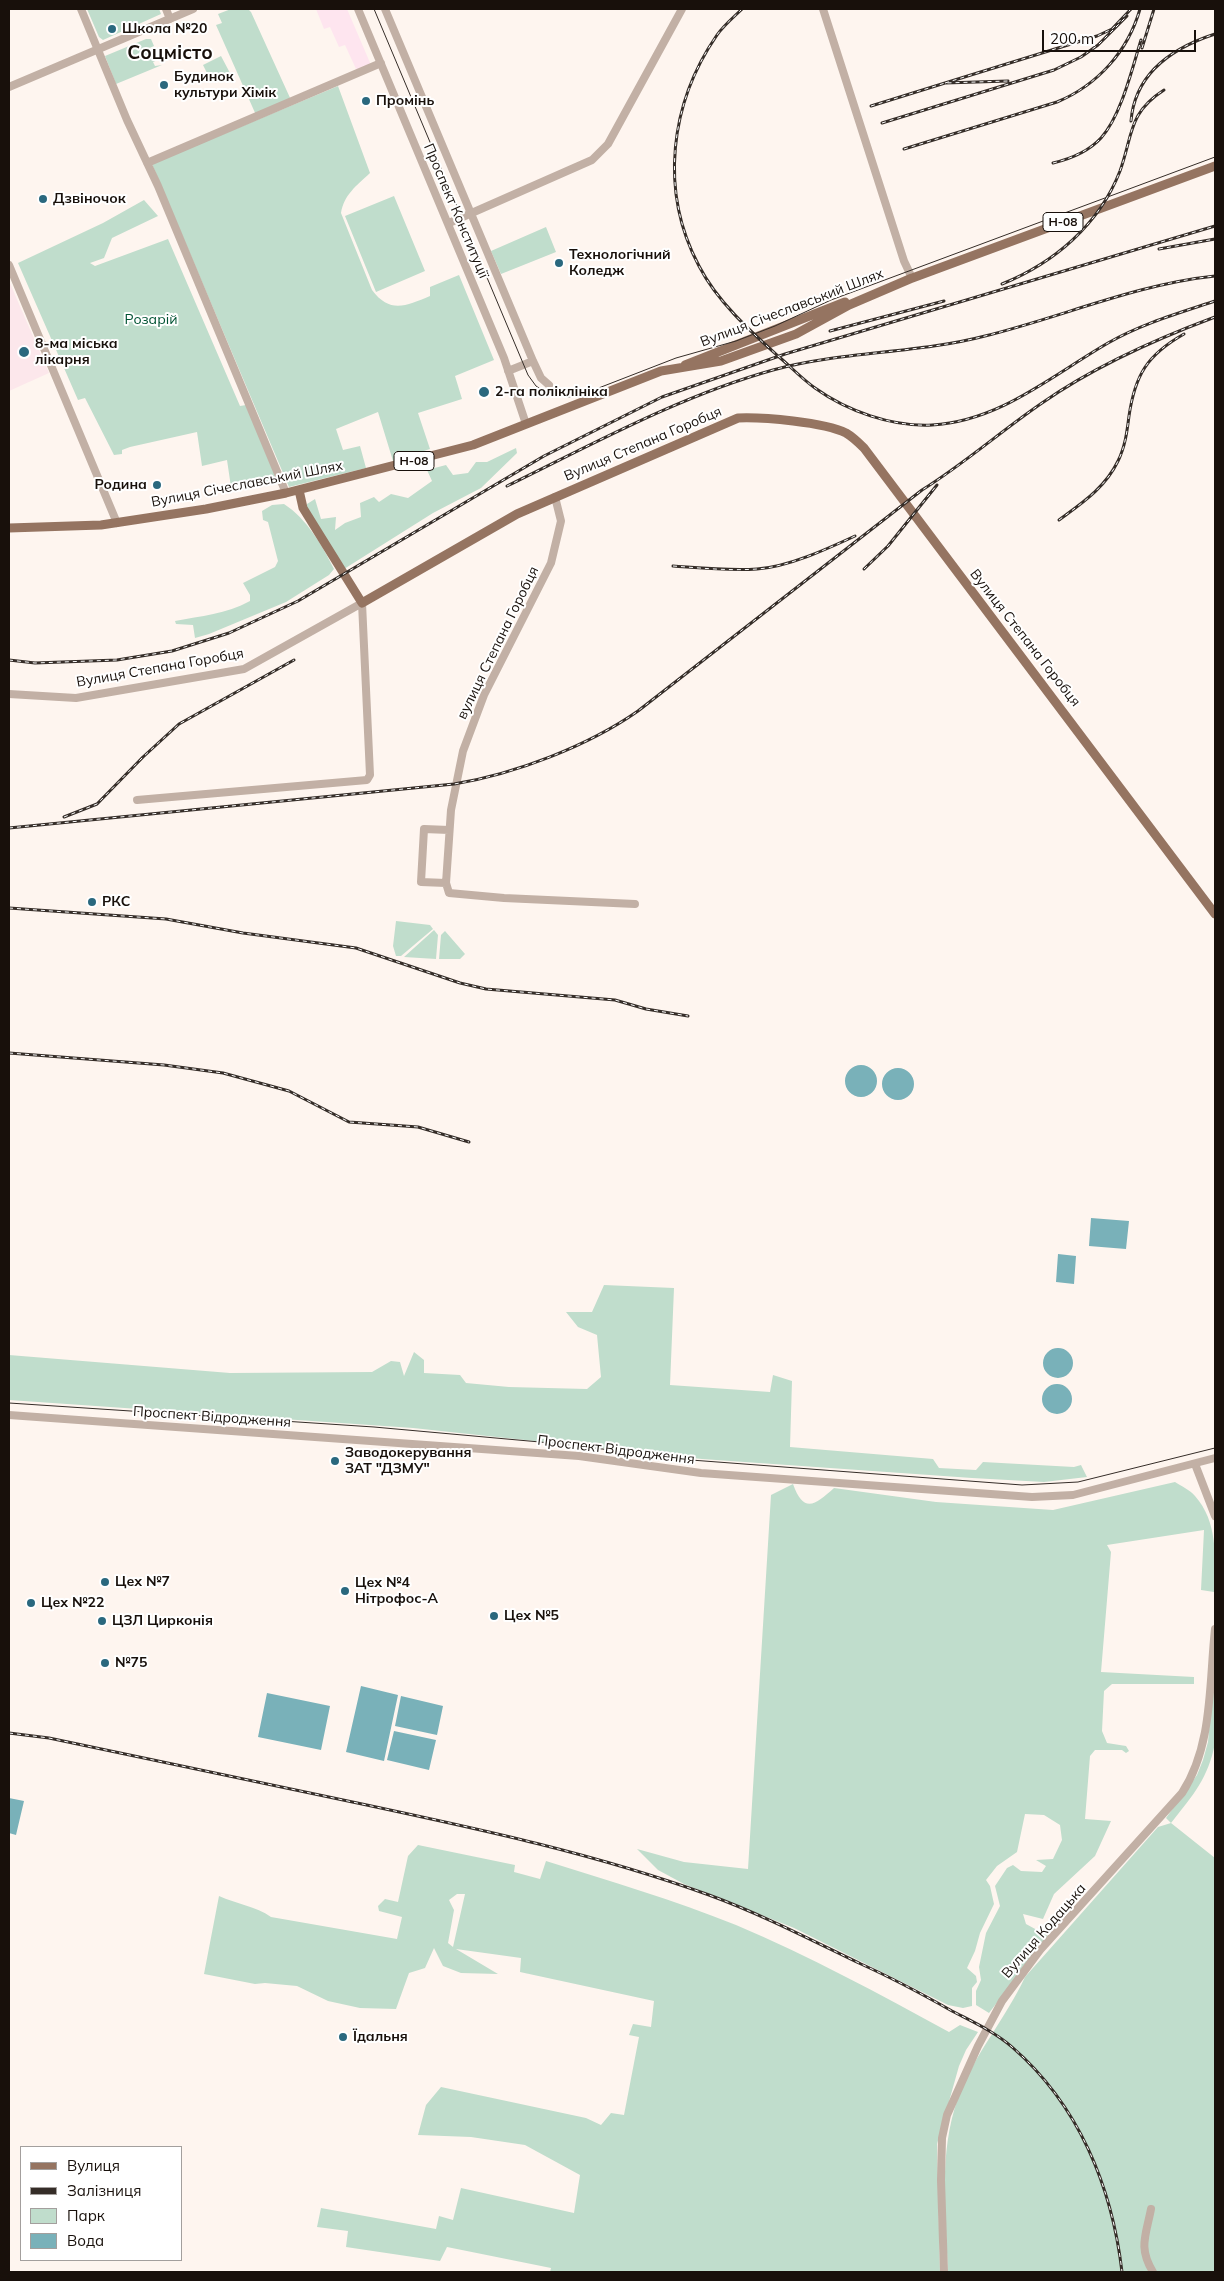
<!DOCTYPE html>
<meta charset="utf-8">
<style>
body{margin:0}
#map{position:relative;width:1224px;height:2281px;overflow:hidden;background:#fef5ef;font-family:Mulish,sans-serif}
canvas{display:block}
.frame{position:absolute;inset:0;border:10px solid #18100b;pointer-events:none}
.legend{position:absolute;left:20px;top:2146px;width:162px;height:115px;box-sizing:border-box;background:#fff;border:1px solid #a39f9d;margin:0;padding:6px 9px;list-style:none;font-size:15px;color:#18100b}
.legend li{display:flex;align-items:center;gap:10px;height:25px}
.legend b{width:25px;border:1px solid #a39f9d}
.scale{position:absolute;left:1042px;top:30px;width:154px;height:22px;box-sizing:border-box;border:2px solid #18100b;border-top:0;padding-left:6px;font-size:15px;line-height:18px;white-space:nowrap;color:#18100b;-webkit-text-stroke:4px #fff;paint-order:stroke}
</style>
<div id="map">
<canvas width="1224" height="2281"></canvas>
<div class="frame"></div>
<ul class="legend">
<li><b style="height:6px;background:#957461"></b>Вулиця</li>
<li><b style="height:6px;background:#352d28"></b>Залізниця</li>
<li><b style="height:14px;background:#c0ddcc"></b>Парк</li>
<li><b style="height:14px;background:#79b1b9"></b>Вода</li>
</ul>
<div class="scale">200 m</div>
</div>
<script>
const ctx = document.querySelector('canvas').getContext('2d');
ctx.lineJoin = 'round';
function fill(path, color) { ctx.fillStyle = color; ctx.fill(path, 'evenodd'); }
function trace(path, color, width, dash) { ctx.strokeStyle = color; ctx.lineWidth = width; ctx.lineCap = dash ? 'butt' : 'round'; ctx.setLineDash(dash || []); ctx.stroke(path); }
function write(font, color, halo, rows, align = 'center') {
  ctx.font = font + ' Mulish,sans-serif'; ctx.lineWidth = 4; ctx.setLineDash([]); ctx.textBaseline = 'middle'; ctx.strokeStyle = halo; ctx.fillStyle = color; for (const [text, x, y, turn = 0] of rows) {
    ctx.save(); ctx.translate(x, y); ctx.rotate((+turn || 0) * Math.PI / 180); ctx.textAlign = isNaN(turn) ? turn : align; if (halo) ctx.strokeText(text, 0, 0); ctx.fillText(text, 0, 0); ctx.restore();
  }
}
fill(new Path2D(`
 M316,9H347L371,65L357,71L345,45L339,47L330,27L324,29Z`), '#fee5ef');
fill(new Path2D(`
 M9,281L49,373L9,391Z`), '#fce7eb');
fill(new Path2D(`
 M87,9H159L161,14L103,40L99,37Z
 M231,9H248L251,12L291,100L256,115L216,25L222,23L218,14Z
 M146,39H151L154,46L147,49L149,54L157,53L150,56L152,60L160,59L153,62L155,66L162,65L116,84L105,56Z
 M221,56L230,73L211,81L203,65Z
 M338,86L370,173C356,186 344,195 341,213L372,290C390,314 406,306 430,296V287L459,275L494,360L455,376L462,399L418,413L430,449L393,461L378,412L336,429L343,450L360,446L366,468L289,487L152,164Z
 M394,196L425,271L376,292L345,216Z
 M144,200L158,216L112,238L104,258L90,263L95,266L168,239L240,406L246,405L277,480L231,487L227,460L202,466L197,432L130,447L122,450V454L114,455L85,398L78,400L18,263L103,223Z
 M546,227L556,252L501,274L491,251Z
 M516,448L517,453L481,488L433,513L344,569L307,509V504L315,499L321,519L336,517L335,530L345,523L361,517L360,503L374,497L379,502L391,494L408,498L432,481L427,470L446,465L453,475L468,473L476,462H487Z
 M284,504C307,519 322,545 334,569L329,575L286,602L209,634L195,638L193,625L176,624L175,621C201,616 226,614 250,601V595L243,583L275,567L278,561L268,522L263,520L262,511L272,505Z
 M396,921L430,925L433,929L401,956H396L393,946Z
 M434,930L438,935L436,959L404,957Z
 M445,931L465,954L460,959H439L441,935Z
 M604,1285L674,1288L670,1385L770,1392L773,1375L792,1381L790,1447L933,1459L939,1468L976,1470L983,1462L1074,1467L1081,1465L1087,1477L1044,1482L972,1478L702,1459L413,1428L9,1400V1355L230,1373L372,1372L391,1361L400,1362L404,1376L414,1352L424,1360V1373L460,1375L466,1383L509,1387L587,1389L601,1377L597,1335L578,1327L566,1312H592Z
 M1175,1482C1181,1486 1190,1490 1195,1496C1218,1522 1215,1556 1215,1589L1214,1592L1201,1590L1204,1530L1107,1545L1111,1552L1101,1672L1194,1677V1684H1112L1104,1691L1102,1731L1107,1743L1126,1746L1129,1751L1126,1753L1122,1750H1095L1090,1756L1085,1819L1111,1821L1095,1856L1054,1894L1043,1919L1023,1914L1026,1924L1048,1936L989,2013L976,2005V1991L981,1980L979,1967L986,1933L1000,1906L995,1886L1007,1868L1013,1865L1021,1871L1042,1872L1046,1866L1036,1860L1053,1859L1062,1840L1060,1825L1044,1815L1025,1814L1017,1852L997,1866L986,1880L990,1886L994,1904L980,1933L975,1951L967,1968L976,1976L977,1982L972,1988V2006L963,2008L948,2005L794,1928L684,1884L658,1870L637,1849L684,1862L748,1869L771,1495L793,1484C804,1515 816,1504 834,1488L936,1502L1053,1510Z
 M1215,1659V1743C1208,1779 1193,1795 1171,1823L1215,1858V2272H948C946,2214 938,2154 958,2098C973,2056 1006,2018 1025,1977L1158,1827L1171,1823L1166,1818L1197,1775L1203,1760L1208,1742Z
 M418,1845L515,1865L514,1872L540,1879L546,1861C610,1881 674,1900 736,1925C810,1956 879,1994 949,2032L960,2025L978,2032L966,2050L959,2066L937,2144L940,2272H550L551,2268L447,2247L440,2261L346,2247L348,2231L317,2227L321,2208L436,2229L439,2216L453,2220L461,2188L574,2213L580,2175L525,2145L471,2137L418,2135L426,2105L441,2087L586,2118L601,2125L611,2113L624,2115L639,2037L629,2035L633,2024L651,2027L654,2001L520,1972L521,1958L456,1949L498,1974L461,1973L443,1966L434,1948L425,1968L409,1973L396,2009L360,2008L328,2001L297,1986L265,1983L255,1984L204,1974L219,1896C236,1904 256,1906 271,1917L397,1939L402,1917L379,1911L378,1906L385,1899L398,1902L408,1856ZM457,1894H465L453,1947L448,1943L454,1910L449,1900Z`), '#c0ddcc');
fill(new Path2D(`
 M845 1081a16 16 0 1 1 32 0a16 16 0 1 1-32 0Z
 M882 1084a16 16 0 1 1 32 0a16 16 0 1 1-32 0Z
 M1091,1218L1129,1221L1126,1249L1089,1246Z
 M1058,1254L1076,1256L1074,1284L1056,1282Z
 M1043 1363a15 15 0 1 1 30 0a15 15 0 1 1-30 0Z
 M1042 1399a15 15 0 1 1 30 0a15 15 0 1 1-30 0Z
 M361,1686L398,1695L384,1761L346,1752Z
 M267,1693L330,1706L321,1750L258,1737Z
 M401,1696L443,1706L437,1735L395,1726Z
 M394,1731L436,1740L429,1770L387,1760Z
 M9,1798L24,1801L16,1835L9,1833Z`), '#79b1b9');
trace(new Path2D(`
 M81,9L127,120L158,186L286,493
 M166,9L170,19
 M358,9L504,358L526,424
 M385,9L533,361L541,378L549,385
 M823,9L904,261L912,278
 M9,87L193,9
 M147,163L381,63
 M449,223L592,160L608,144L682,9
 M9,265L117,523
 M508,371L533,361
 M9,694L76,698L244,669L362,603L370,775L367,780L137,800
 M449,830L424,829L421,882L446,883L451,810L463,751L484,695L551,563L561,521L555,497
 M446,883L449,893L504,898L635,904
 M9,1415L579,1456L701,1473L1032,1497L1073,1495L1215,1458
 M1195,1464L1215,1516
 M1151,2209C1146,2235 1138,2248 1153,2272
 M944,2272L941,2180L942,2138L947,2115L978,2046L1002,2001L1040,1950L1182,1793C1213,1745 1209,1684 1215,1629`), '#c2b0a5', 8);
trace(new Path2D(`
 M907,280L1215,166
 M685,365L845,302
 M299,490L303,508L362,603L517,514L738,418C763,417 824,422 846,433C853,437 858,442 864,448L1215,914
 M9,528L101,525L206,509L286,493L473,445L661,371L721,361L796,334L849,305L912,278`), '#957461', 9);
trace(new Path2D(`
 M374,9L528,375L536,386L548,394L567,397L578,396L676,358L736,341L775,326L831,300L1215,157
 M9,1403L374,1427L562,1444L691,1460L1022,1485L1078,1482L1215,1448`), '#352d28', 1);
const rail = new Path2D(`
 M742,9C734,17 724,25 717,35C670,103 659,191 699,266C717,301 749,330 778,356C790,366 802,379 815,388C847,411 892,427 932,425C1000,421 1051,376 1108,343C1141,324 1179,313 1215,301
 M1142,48L1154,9
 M945,83L1097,36L1112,29L1131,9
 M871,106L945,83L1008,81
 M1131,121C1135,73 1172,48 1215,34
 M882,123L1054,70L1081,57L1098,45L1127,16
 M904,149L1057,102C1098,85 1128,51 1140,9
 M1053,163C1070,159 1089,151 1101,138C1121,116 1132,69 1141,40
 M1159,249L1215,239
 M1002,284C1054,263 1099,225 1120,171C1133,135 1128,113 1164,90
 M830,331L944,301
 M507,486C593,444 680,396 773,370C842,351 916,354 985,336C1062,317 1137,284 1215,276
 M1059,520C1082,503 1105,488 1118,461C1125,447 1127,432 1129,416C1135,375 1147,355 1184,334
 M673,566C701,568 729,571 757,569C788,567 827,549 855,536
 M864,569L888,546L937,485
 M9,660L35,663L117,660L172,651L229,633L298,601L544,456L662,397L785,354L1215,226
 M64,817L97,804L143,757L179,724L294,660
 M9,828L454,784C515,774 588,746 638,711L922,490C964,464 1001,431 1042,403C1095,366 1156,339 1215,317
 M9,908L166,919L243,933L356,948L460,983L486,989L615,1000L646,1009L688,1016
 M9,1053L164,1065L223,1073L289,1091L349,1122L418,1127L469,1142
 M9,1733L49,1738C153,1760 258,1782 362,1804C479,1829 596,1854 709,1895C761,1914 811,1940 861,1964C892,1978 922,1994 952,2011C973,2022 995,2032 1012,2047C1079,2105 1112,2187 1122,2272`);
trace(rail, '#352d28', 3);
trace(rail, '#fff', 1, [4]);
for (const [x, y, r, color] of [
 [112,29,5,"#2a687e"],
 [164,85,5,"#2a687e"],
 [366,101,5,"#2a687e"],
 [43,199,5,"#2a687e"],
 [559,263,5,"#2a687e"],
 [24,352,6,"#2a687e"],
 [484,392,6,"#2a687e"],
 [157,485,5,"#2a687e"],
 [92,902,5,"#2a687e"],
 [335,1461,5,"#2a687e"],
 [105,1582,5,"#2a687e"],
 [345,1591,5,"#2a687e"],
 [31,1603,5,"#2a687e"],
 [494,1616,5,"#2a687e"],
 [102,1621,5,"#2a687e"],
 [105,1663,5,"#2a687e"],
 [343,2037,5,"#2a687e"]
]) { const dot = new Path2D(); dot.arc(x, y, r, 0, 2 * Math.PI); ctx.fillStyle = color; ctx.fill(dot); trace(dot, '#fff', 2); }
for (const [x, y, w] of [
 [1063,222,40],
 [414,461,40]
]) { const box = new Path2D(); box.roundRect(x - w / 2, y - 9.5, w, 19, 4); ctx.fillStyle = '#fff'; ctx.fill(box); trace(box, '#18100b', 1); }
write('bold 12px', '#18100b', null, [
 ["Н-08",1063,222],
 ["Н-08",414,461]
]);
write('bold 14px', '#18100b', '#fff', [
 ["Школа №20",122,29],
 ["Будинок",174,77],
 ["культури Хімік",174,93],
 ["Промінь",376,101],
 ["Дзвіночок",53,199],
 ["Технологічний",569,255],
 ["Коледж",569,271],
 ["8-ма міська",35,344],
 ["лікарня",35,360],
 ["2-га поліклініка",495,392],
 ["Родина",147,485,"right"],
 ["РКС",102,902],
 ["Заводокерування",345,1453],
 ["ЗАТ \"ДЗМУ\"",345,1469],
 ["Цех №7",115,1582],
 ["Цех №4",355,1583],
 ["Нітрофос-А",355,1599],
 ["Цех №22",41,1603],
 ["Цех №5",504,1616],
 ["ЦЗЛ Цирконія",112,1621],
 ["№75",115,1663],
 ["Їдальня",353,2037]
], 'left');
write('14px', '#18100b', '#fff', [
 ["Проспект Конституції",456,211,67],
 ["Вулиця Січеславський Шлях",792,308,-21],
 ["Вулиця Степана Горобця",643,444,-23],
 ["Вулиця Січеславський Шлях",247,484,-11],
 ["Вулиця Степана Горобця",1025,638,52],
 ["вулиця Степана Горобця",498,643,-64],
 ["Вулиця Степана Горобця",160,668,-10],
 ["Проспект Відродження",212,1417,4],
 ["Проспект Відродження",616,1450,7],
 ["Вулиця Кодацька",1044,1931,-49]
]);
write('14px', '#005333', '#fff', [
 ["Розарій",151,320]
]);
write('bold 19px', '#18100b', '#fff', [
 ["Соцмісто",170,53]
]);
</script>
